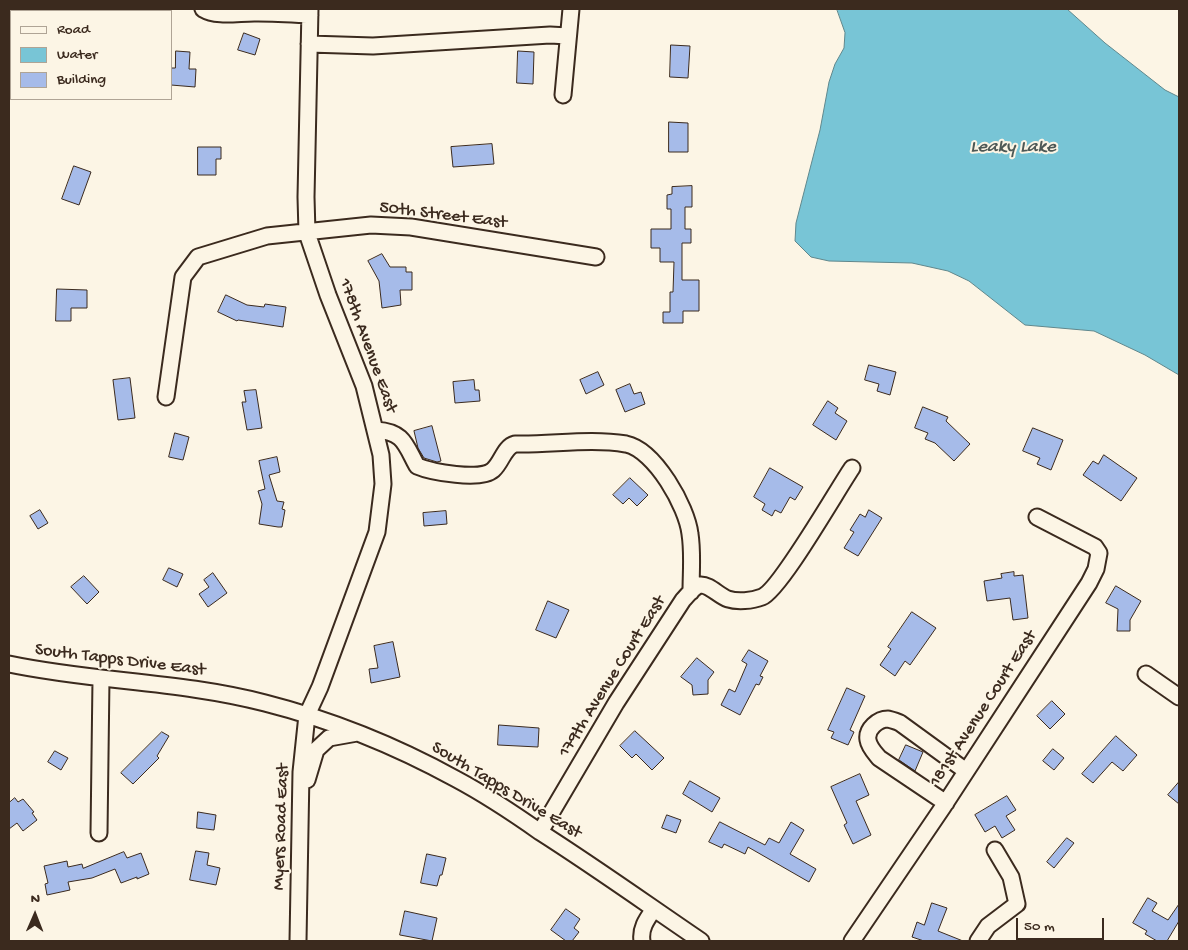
<!DOCTYPE html>
<style>
body{margin:0}
#map{position:relative;width:1188px;height:950px;overflow:hidden;background:#fcf5e5;font-family:"Gochi Hand",sans-serif}
canvas{display:block}
.frame{position:absolute;inset:0;border:10px solid #3b2a1e;pointer-events:none}
.legend{position:absolute;left:10px;top:10px;width:162px;height:90px;box-sizing:border-box;background:#fcf5e5;border:1px solid #afa495;margin:0;padding:6px 9px;list-style:none;font-size:15px;color:#3b2a1e}
.legend li{display:flex;align-items:center;gap:10px;height:25px}
.legend b{width:25px;border:1px solid #afa495}
.north{position:absolute;left:10px;top:890px;width:50px;height:50px;-webkit-text-stroke:4px #fcf5e5;paint-order:stroke;rotate:1deg;font-size:14px;font-weight:700;line-height:20px;text-align:center;color:#3b2a1e}
.north::after{content:'';display:block;margin:auto;width:18px;height:22px;background:#3b2a1e;clip-path:polygon(50% 0,100% 100%,50% 72%,0 100%)}
.scale{position:absolute;left:1016px;top:918px;width:88px;height:22px;box-sizing:border-box;border:2px solid #3b2a1e;border-top:0;padding-left:6px;font-size:15px;line-height:18px;white-space:nowrap;color:#3b2a1e;-webkit-text-stroke:4px #fcf5e5;paint-order:stroke}
</style>
<div id="map">
<canvas width="1188" height="950"></canvas>
<div class="frame"></div>
<ul class="legend">
<li><b style="height:6px;background:#fcf5e5"></b>Road</li>
<li><b style="height:14px;background:#78c5d6"></b>Water</li>
<li><b style="height:14px;background:#a6bbe9"></b>Building</li>
</ul>
<div class="north">N</div>
<div class="scale">50 m</div>
</div>
<script>
const ctx = document.querySelector('canvas').getContext('2d');
ctx.lineJoin = 'round';
function fill(path, color) { ctx.fillStyle = color; ctx.fill(path, 'evenodd'); }
function trace(path, color, width, dash) { ctx.strokeStyle = color; ctx.lineWidth = width; ctx.lineCap = dash ? 'butt' : 'round'; ctx.setLineDash(dash || []); ctx.stroke(path); }
function write(font, color, halo, rows, align = 'center') {
  ctx.font = font + ' "Gochi Hand",sans-serif'; ctx.lineWidth = 4; ctx.setLineDash([]); ctx.textBaseline = 'middle'; ctx.strokeStyle = halo; ctx.fillStyle = color; for (const [text, x, y, turn = 0] of rows) {
    ctx.save(); ctx.translate(x, y); ctx.rotate((+turn || 0) * Math.PI / 180); ctx.textAlign = isNaN(turn) ? turn : align; if (halo) ctx.strokeText(text, 0, 0); ctx.fillText(text, 0, 0); ctx.restore();
  }
}
const water = new Path2D(`
 M837,9H1067L1105,43L1165,90L1179,97V375L1145,355L1094,331L1025,325L969,281L948,271L912,263L829,261L811,257L795,241L796,223L820,130L829,82L835,64L844,48L845,33Z`);
fill(water, '#78c5d6');
trace(water, '#60878c', 1);
const building = new Path2D(`
 M244,33L260,39L255,55L238,50Z
 M671,45L690,46L688,78L670,77Z
 M176,51L190,52L189,69H196L195,87L171,85V68H175Z
 M518,51L534,52L533,84L517,83Z
 M669,122L688,123V152H669Z
 M492,144L494,164L453,167L451,147Z
 M198,147H221V159H216V175H198Z
 M74,166L91,172L79,205L62,199Z
 M692,186V207H685V229H691V243H682V280H699V311H683V323H663V312H670V292H673L674,262H660V248H651V229H671V209H667V195L672,194V187Z
 M382,254L390,267H406V272H412V290H400L401,305L382,308L379,281L368,261Z
 M57,289L87,290V308H71V321H56Z
 M226,295L247,305L264,307L265,304L286,307L283,327L238,320L237,321L218,312Z
 M869,365L896,372L890,395L877,391L879,384L865,380Z
 M598,372L604,385L586,394L580,380Z
 M130,378L135,418L118,420L113,380Z
 M474,380L475,390H479L480,401L455,403L453,382Z
 M630,384L634,394L641,392L645,404L625,412L616,390Z
 M256,390L262,428L247,430L242,402H246L244,391Z
 M828,401L838,408L835,413L847,421L836,440L813,425Z
 M923,407L948,417L946,421L970,444L954,461L935,443L925,439L928,433L915,428Z
 M432,426L441,461L437,462L424,458L418,448L414,431Z
 M1033,428L1063,440L1051,470L1037,464L1040,458L1023,451Z
 M175,433L189,437L183,460L169,457Z
 M1104,455L1137,478L1121,501L1083,475L1093,461L1098,464Z
 M277,457L280,472L269,475L277,501L284,502L282,509L285,510L282,527H278L259,524L262,504L258,491L265,489L259,461Z
 M770,468L803,487L795,500L790,497L781,513L775,510L772,516L762,510L765,504L754,497Z
 M630,478L648,495L637,506L629,498L623,504L613,495Z
 M40,510L48,523L38,529L30,516Z
 M869,510L882,518L858,556L844,548L854,532L850,530L860,514L865,517Z
 M446,511L447,524L424,526L423,513Z
 M169,568L183,574L177,587L163,580Z
 M1014,572V576L1023,575L1028,618L1013,620L1010,598L987,601L984,581L1002,578L1001,574Z
 M213,573L227,593L208,607L199,594L209,587L204,580Z
 M84,576L99,592L87,604L71,587Z
 M1116,586L1141,601L1130,620V631H1117L1118,609L1106,603Z
 M548,601L569,610L556,638L536,630Z
 M912,612L936,628L910,665L905,661L895,676L880,665L891,649L888,647Z
 M393,642L400,677L371,683L369,669L378,668L374,646Z
 M749,650L768,661L760,676L763,677L759,685L756,684L740,715L721,705L729,689L735,692L747,664L742,661Z
 M697,658L714,672L708,680V694L693,695L692,685L681,677Z
 M847,688L865,696L850,730L854,732L848,745L831,738L834,732L828,730Z
 M1052,701L1065,714L1050,729L1037,716Z
 M499,725L539,728L538,747L498,745Z
 M635,731L664,758L652,770L636,754L632,758L620,746Z
 M162,732L169,736L157,756L159,758L133,784L121,773Z
 M1116,736L1137,755L1123,771L1112,762L1093,783L1082,774Z
 M906,745L923,752L915,771L899,760Z
 M1053,749L1064,758L1054,770L1043,761Z
 M55,751L68,758L61,770L48,762Z
 M860,774L869,795L856,801L871,835L853,844L844,825L847,823L831,787Z
 M690,781L720,798L712,812L683,794Z
 M1179,782V804L1168,795Z
 M1007,796L1016,810L1006,816L1015,830L1002,838L995,826L985,832L975,815Z
 M15,798L18,802L23,799L34,812L32,813L37,820L23,831L17,823L9,829V803Z
 M198,812L216,815L214,830L197,828Z
 M667,815L681,820L676,833L662,828Z
 M720,822L765,845L769,838L779,843L791,822L804,830L790,854L816,869L809,882L748,847L745,854L724,844L722,848L709,842Z
 M1067,838L1074,843L1054,868L1047,862Z
 M196,851L209,853L207,865L220,868L216,885L190,880Z
 M124,852L127,858L141,853L149,874L137,879V877L121,883L115,869L92,878L68,882L70,890L47,895L45,884L48,883L44,866L67,861L68,867L82,864L83,868Z
 M427,854L446,858L442,875H440L437,886L421,883Z
 M1148,898L1157,903L1152,911L1168,920L1179,904V921L1167,941H1157L1145,934L1147,931L1133,923Z
 M932,903L947,908L938,931L963,941H924L912,937L917,922L924,925Z
 M566,909L580,919L574,928L579,932L572,941H566L551,930Z
 M405,911L437,918L432,941L400,935Z`);
fill(building, '#a6bbe9');
trace(building, '#3b2a1e', 1);
const minor = new Path2D(`
 M203,9C218,18 241,12 258,13C275,13 292,14 310,15
 M139,11L140,9
 M309,44L373,46L550,35L568,36
 M563,95L571,9
 M166,397L183,277L198,257L267,236L371,225L411,227L596,257
 M376,430C404,432 405,444 417,466C431,472 481,481 493,470C502,462 504,447 515,444C552,445 589,438 626,444C655,450 687,507 690,534C693,553 691,573 691,592
 M9,664C94,682 181,681 265,703C332,720 396,746 456,779C486,795 513,813 540,832C595,867 648,905 701,941
 M1146,674L1179,697
 M307,780L316,750L329,738L357,733
 M946,803L879,758C875,753 869,747 868,740C866,729 878,719 888,719C892,720 896,721 900,723L966,771
 M540,832L616,703L683,600C688,595 693,587 700,585C709,584 719,596 728,599C737,602 752,601 762,597C780,590 837,490 852,468
 M99,833L101,679
 M298,941L301,772L307,715L320,687L377,532L383,484L381,455L364,386L328,295L307,233L306,197L310,9
 M642,941C640,928 647,919 654,909
 M852,941L943,807L1089,583L1096,569L1099,553L1095,547L1037,517
 M978,941L988,926L1017,904L1011,877L995,850`);
trace(minor, '#3b2a1e', 19);
trace(minor, '#fcf5e5', 15);
write('18px', '#3b2a1e', '#fcf5e5', [
 ["50th Street East",443,216,7],
 ["178th Avenue East",367,346,70],
 ["South Tapps Drive East",120,661,7],
 ["179th Avenue Court East",613,677,-58],
 ["181st Avenue Court East",984,709,-57],
 ["South Tapps Drive East",506,791,31],
 ["Myers Road East",282,827,-88]
]);
write('italic 19px', '#4d5855', '#fcf5e5', [
 ["Leaky Lake",1013,148]
]);
</script>
